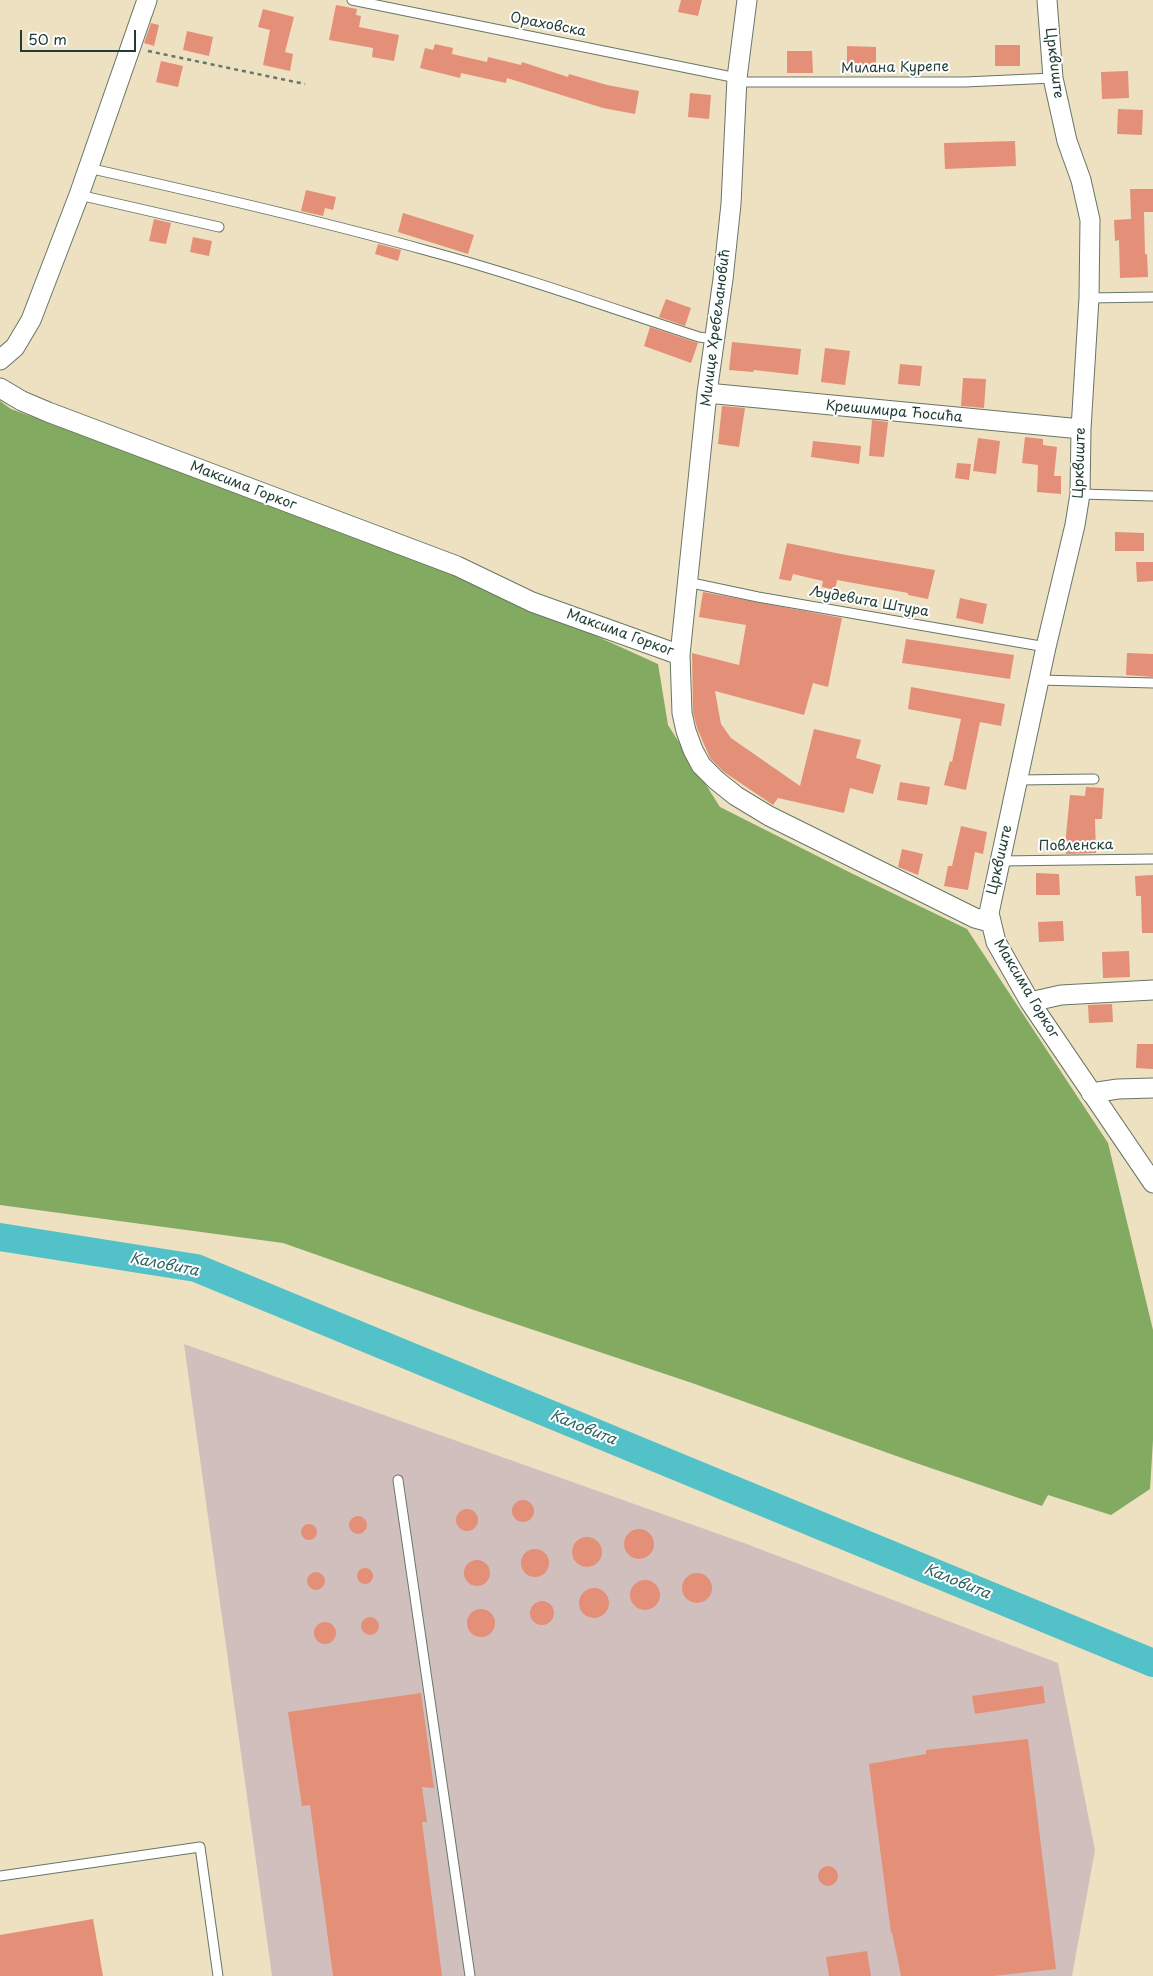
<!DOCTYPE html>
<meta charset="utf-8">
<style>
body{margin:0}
#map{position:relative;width:1153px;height:1976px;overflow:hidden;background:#ede1c2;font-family:"Playpen Sans",sans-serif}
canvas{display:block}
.scale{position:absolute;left:20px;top:30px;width:116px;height:22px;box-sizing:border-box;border:2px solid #1f3d34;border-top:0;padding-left:6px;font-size:15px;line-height:18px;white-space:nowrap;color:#1f3d34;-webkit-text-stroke:4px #fff;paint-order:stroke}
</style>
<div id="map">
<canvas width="1153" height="1976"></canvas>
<div class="scale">50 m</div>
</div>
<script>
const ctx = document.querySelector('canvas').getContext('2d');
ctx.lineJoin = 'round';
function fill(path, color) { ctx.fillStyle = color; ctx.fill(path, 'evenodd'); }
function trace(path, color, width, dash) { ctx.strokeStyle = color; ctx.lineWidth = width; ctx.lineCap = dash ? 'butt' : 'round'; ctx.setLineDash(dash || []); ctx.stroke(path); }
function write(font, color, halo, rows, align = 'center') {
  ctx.font = font + ' "Playpen Sans",sans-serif'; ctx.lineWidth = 4; ctx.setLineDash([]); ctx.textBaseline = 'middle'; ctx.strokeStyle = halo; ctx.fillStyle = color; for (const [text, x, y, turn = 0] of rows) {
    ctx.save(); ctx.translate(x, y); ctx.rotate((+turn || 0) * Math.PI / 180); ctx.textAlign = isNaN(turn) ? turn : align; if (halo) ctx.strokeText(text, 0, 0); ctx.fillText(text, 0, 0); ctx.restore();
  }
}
fill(new Path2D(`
 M184,1344L744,1543L1058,1663L1095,1850L1072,1976H272Z`), '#d1bfbd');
fill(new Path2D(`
 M0,401L11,409L437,564L658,664L668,725L720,807L853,874L967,929L1108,1143L1153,1330V1440L1150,1489L1111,1515L1048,1495L1042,1506L916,1463L692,1383L471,1309L283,1243L0,1205Z`), '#82aa60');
trace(new Path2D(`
 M0,1237L196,1268L1153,1663`), '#53c1c8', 28);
fill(new Path2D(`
 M681,0H702L698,16L678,12Z
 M336,5L357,9L356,15L361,16L359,27L399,35L394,61L372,57L373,48L329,40Z
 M263,9L294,17L285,52L293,54L290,71L263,65L270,30L258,27Z
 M151,23L159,25L154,46L144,43Z
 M187,31L213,37L209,56L183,50Z
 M435,44L453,48L452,54L487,62L488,57L521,65L522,62L568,77L569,74L607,85L639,91L635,114L603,108L507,78L506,83L461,73L460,78L420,68L425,48L433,50Z
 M995,45H1020V66H995Z
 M847,46L876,47V71L847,70Z
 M787,51H812L813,73H787Z
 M161,61L183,66L178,87L156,82Z
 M1128,71L1129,98L1102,99L1101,72Z
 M690,93L711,95L709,119L688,117Z
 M1118,109L1143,110L1142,135L1117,134Z
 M1015,141L1016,166L945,169L944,143Z
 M1130,189H1153V212H1144L1145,254H1147L1148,277L1120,278L1119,240L1115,241L1114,220L1131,219Z
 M306,190L336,197L333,210L325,208L323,216L301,211Z
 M403,213L474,235L468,254L398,232Z
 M154,219L171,223L166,244L149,241Z
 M193,237L212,241L209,256L190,252Z
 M378,244L401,250L398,261L375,254Z
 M666,299L691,308L685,326L659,317Z
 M650,327L698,343L691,363L644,346Z
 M732,342L801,349L798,375L754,370L753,372L729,370Z
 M825,348L850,351L845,385L821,382Z
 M900,364L922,366L920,386L898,384Z
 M963,378L986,379L984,408L961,406Z
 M722,406L745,408L739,447L718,444Z
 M872,420L888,422L884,457L869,456Z
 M1025,437L1043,439V445L1057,447L1054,476H1061V494L1037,492L1038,465L1022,463Z
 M978,438L1000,441L996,474L973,471Z
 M813,441L861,446L859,464L811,457Z
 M957,463L971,464L969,480L955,478Z
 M1115,532L1144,533V551H1115Z
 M787,543L846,555L935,570L928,599L908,595V593L837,580L835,590L822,587L823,581L793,574L791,581L779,579Z
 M1136,562H1153V581L1137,582Z
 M703,592L842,618L828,687L813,683L804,715L715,691L721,724L731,738L800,786L814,729L861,740L856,758L881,765L873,794L850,788L844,813L778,798L773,805L724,772L710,758L697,728L693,712L692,653L739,665L746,625L699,617Z
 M960,598L987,604L983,624L956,618Z
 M906,639L1014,655L1010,679L902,663Z
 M1127,653L1153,654V677L1126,675Z
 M911,687L1005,704L1001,726L980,722L966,790L944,785L950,761L952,762L961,719L908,709Z
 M900,782L930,787L927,805L897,800Z
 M1086,787L1104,788L1102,819H1095L1096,853L1066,854V835L1070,795L1085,796Z
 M961,826L987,832L983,854L975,852L968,890L944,886L948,866H952Z
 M902,849L923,854L918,875L898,867Z
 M1036,873L1059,874L1060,895H1036Z
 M1153,875V933H1142L1141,896H1136L1135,876Z
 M1063,921L1064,941L1039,942L1038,922Z
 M1129,951L1130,977L1103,978L1102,952Z
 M1112,1004L1113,1022L1089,1023L1088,1005Z
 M1137,1044H1153V1069L1136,1068Z
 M512 1511a11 11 0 1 1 22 0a11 11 0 1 1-22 0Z
 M456 1520a11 11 0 1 1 22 0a11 11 0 1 1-22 0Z
 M349 1525a9 9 0 1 1 18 0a9 9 0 1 1-18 0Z
 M301 1532a8 8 0 1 1 16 0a8 8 0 1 1-16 0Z
 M624 1544a15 15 0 1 1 30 0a15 15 0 1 1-30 0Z
 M572 1552a15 15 0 1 1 30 0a15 15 0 1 1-30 0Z
 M521 1563a14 14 0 1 1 28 0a14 14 0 1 1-28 0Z
 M464 1573a13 13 0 1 1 26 0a13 13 0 1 1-26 0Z
 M357 1576a8 8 0 1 1 16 0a8 8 0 1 1-16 0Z
 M307 1581a9 9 0 1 1 18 0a9 9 0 1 1-18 0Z
 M682 1588a15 15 0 1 1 30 0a15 15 0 1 1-30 0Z
 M630 1595a15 15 0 1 1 30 0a15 15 0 1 1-30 0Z
 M579 1603a15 15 0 1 1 30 0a15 15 0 1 1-30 0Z
 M530 1613a12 12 0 1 1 24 0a12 12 0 1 1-24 0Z
 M467 1623a14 14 0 1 1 28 0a14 14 0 1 1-28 0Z
 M361 1626a9 9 0 1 1 18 0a9 9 0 1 1-18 0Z
 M314 1633a11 11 0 1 1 22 0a11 11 0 1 1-22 0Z
 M1043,1686L1045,1703L975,1714L972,1696Z
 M421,1693L434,1788L422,1787L427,1822H422L442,1976H333L310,1805L302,1806L288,1712Z
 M1028,1739L1056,1969L993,1976H901L892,1932L891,1933L869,1764L926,1754V1750Z
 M818 1876a10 10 0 1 1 20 0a10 10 0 1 1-20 0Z
 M93,1919L103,1976H0V1935Z
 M867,1951L871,1976H829L826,1957Z`), '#e48f78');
const service = new Path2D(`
 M352,0L737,78
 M738,82H965L1053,78
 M88,168C200,193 314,219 425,250C518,275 608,307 699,337L714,339
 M79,195L219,227
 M1089,298L1153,297
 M1080,494L1153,496
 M687,582L758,597L1046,647
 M1040,680L1153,683
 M1018,780L1094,779
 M1000,861L1153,859
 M398,1480L470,1976
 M0,1876L200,1847L218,1976`);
const minor = new Path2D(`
 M747,0L737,78L731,204L723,279L707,393L680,655L682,713L686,731L693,750L701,765L716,780L736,796L769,816L975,918L990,922
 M1047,0L1053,78L1067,141L1081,180L1090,220L1089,298L1081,429L1080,494L1075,525L1046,647L989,913L996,942L1030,1002L1153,1183
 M0,360L15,347L31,320L79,195L147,0
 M0,388L22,401L48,412L457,566L532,602L680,655
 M707,393L1081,429
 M1030,1002L1061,995L1153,990
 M1091,1093L1118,1089L1153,1088`);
trace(service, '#677666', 11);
trace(minor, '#677666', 21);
trace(new Path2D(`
 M148,51L305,84`), '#677666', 2.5, [4, 4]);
trace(service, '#fff', 9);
trace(minor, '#fff', 19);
write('14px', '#1f3d34', '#fff', [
 ["Ораховска",548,25,11],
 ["Црквиште",1054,63,83],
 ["Милана Курепе",895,68,-1],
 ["Милице Хребељановић",716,328,-83],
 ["Крешимира Ћосића",894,412,5],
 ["Црквиште",1080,463,-88],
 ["Максима Горког",243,486,21],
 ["Људевита Штура",869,602,10],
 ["Максима Горког",620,633,20],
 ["Повленска",1076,846,-1],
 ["Црквиште",1000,860,-77],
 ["Максима Горког",1026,989,59]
]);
write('italic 15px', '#2f6560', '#fff', [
 ["Каловита",164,1265,11],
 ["Каловита",583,1428,22],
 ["Каловита",957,1582,22]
]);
</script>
